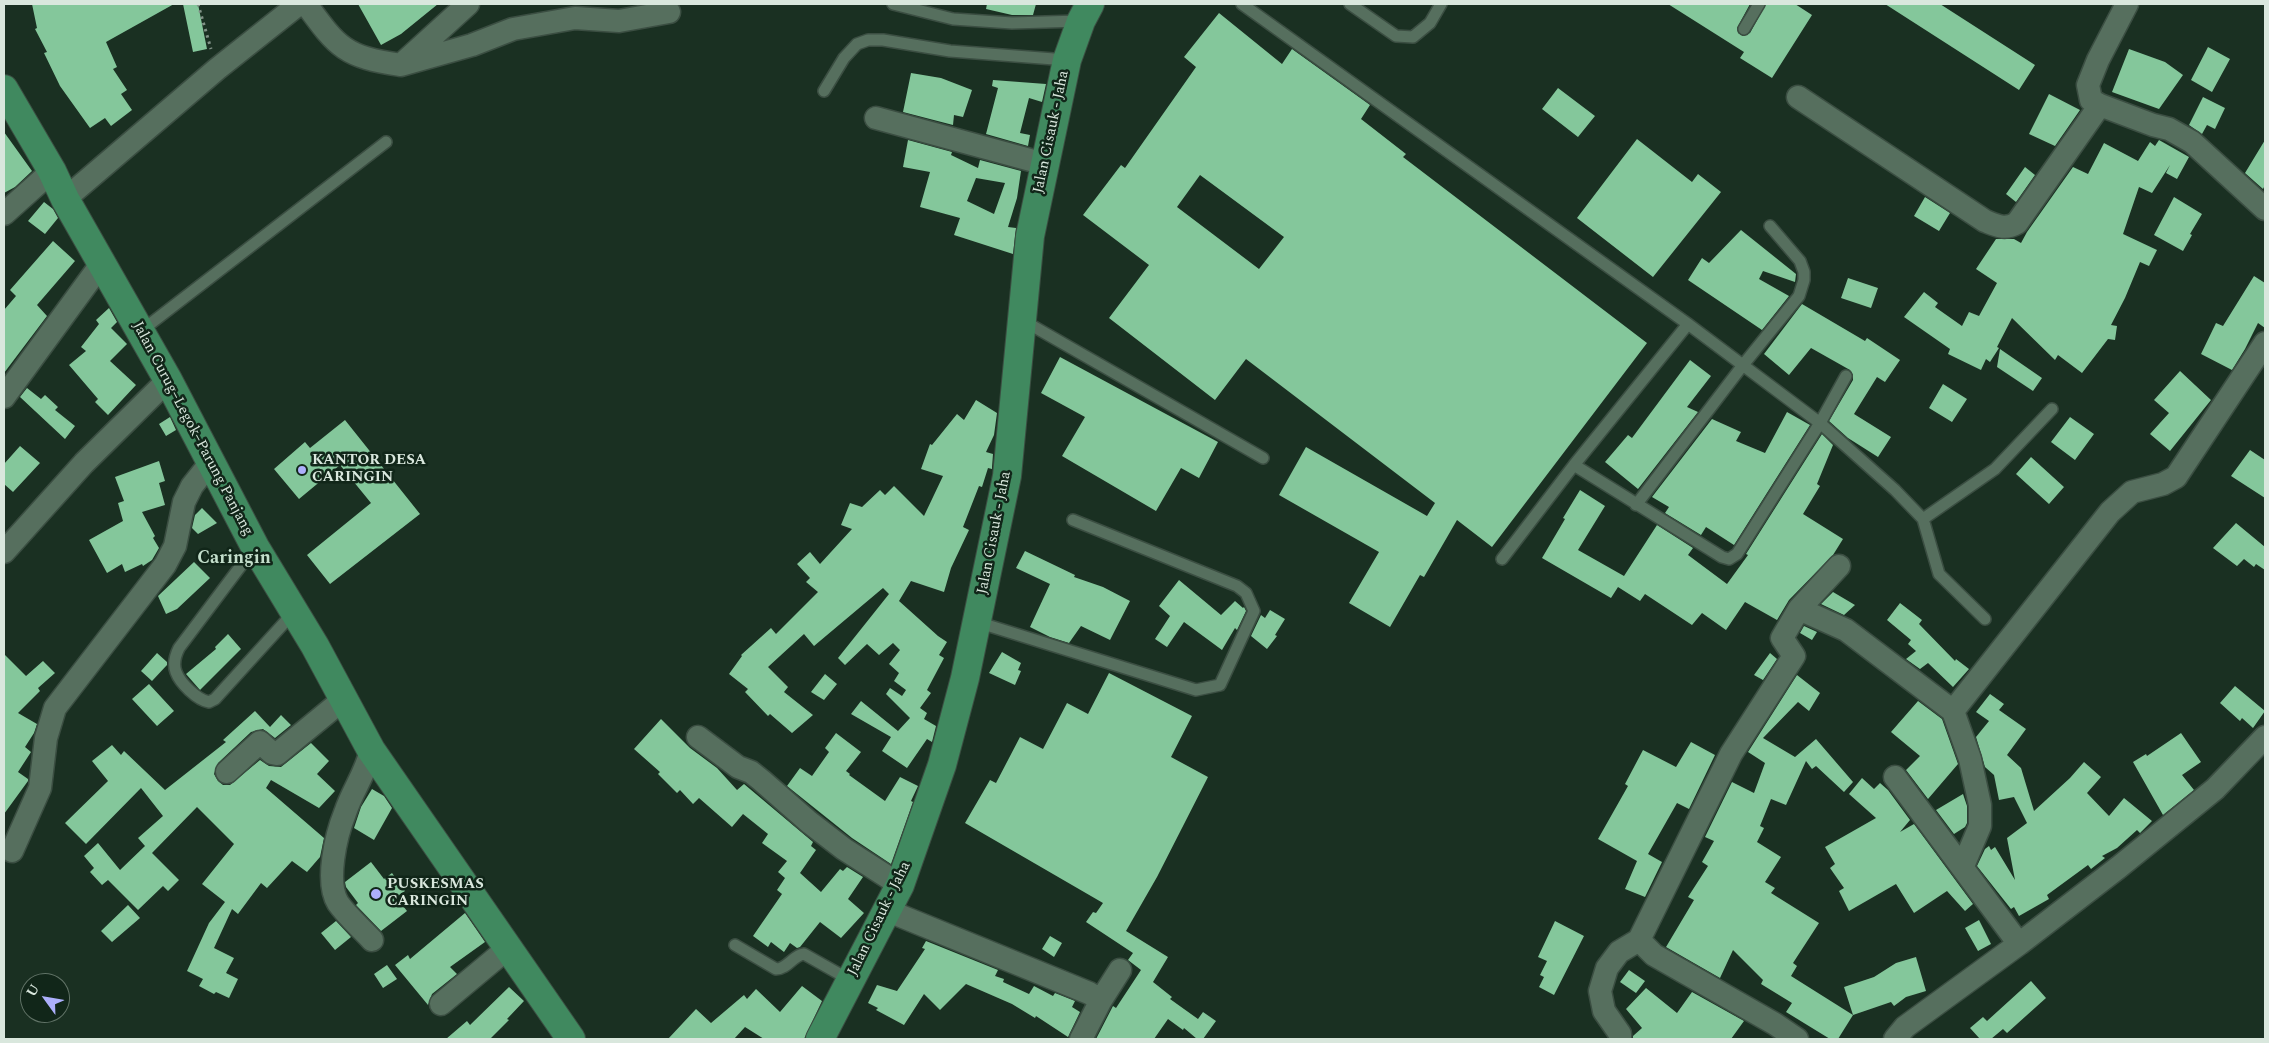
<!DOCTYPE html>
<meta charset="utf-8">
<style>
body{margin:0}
#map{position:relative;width:2269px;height:1043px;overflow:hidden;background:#1a3022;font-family:Spectral,serif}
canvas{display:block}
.frame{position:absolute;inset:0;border:5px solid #d9e7dd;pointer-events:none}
.north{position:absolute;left:20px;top:973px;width:50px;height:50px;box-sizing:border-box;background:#112619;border:1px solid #617367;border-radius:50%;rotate:302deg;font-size:14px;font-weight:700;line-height:20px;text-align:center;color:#d9e7dd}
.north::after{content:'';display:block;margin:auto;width:18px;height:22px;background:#acaffb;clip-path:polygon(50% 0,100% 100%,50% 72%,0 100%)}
</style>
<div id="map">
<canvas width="2269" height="1043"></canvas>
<div class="frame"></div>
<div class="north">U</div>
</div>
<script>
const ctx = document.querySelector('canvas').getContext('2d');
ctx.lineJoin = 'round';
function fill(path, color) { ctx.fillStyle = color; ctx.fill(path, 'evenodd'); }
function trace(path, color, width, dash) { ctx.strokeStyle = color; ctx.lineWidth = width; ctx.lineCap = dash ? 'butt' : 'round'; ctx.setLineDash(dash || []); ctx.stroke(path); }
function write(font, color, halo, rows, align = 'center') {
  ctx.font = font + ' Spectral,serif'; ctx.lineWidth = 5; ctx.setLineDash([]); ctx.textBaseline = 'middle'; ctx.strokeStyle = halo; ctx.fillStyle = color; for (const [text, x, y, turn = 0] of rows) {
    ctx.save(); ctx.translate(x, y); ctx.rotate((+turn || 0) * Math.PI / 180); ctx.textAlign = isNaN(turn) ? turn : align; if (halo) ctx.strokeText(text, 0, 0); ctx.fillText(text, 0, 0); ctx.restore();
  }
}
fill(new Path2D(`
 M32,4H174L106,42L117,67L113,69L127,90L121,94L132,110L111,126L105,118L90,128L60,86L44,53L47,52L35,29L37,28Z
 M183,4H198L207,49L193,52Z
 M358,4H438L401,34L381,45Z
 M987,4H1036L1033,15H1012L986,9Z
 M1668,4H1750L1737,28L1738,33L1743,36L1750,33L1766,4H1795L1812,15L1772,78L1740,58L1744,52Z
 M1885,4H1940L2035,65L2019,90Z
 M1219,13L1282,64L1292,49L1370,105L1361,119L1406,154L1403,157L1647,343L1492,547L1457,520L1424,577L1420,575L1390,627L1349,603L1379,552L1279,495L1306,447L1427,516L1435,503L1246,359L1215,400L1109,318L1149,265L1083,215L1121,165L1125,168L1196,67L1184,57ZM1200,175L1284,237L1259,269L1177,207Z
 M2208,47L2230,59L2212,92L2191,80Z
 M2129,49L2165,62L2183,75L2159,109L2112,92Z
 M911,73L941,78L972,90L963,117L954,115L953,125L903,112Z
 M993,80L1046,84L1042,102L1029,98L1020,133L1030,135L1028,146L986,134L998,88L992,86Z
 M1558,88L1595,116L1578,137L1542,109Z
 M2049,94L2080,110L2055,146L2029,134Z
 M2203,97L2225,108L2215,129L2207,125L2202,134L2189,125Z
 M4,132L32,171L15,187L4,193Z
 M1637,139L1692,182L1698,174L1721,192L1653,277L1577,218Z
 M908,140L952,152L951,155L978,168L980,160L1021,171L1017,198L1008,227L1016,228L1013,254L954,235L960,218L920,207L930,172L903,167ZM976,178L1005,183L994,214L967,201Z
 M2159,140L2189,157L2177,179L2166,173L2170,165L2152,193L2139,187L2123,234L2157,250L2149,266L2140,262L2125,298L2111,325L2117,326L2115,340L2108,339L2082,373L2058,355L2055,360L2012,318L1997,347L1999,348L1990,362L1986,359L1981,370L1948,354L1950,349L1904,317L1924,292L1938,303L1935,307L1962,326L1969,312L1979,316L1997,283L1976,269L1996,239H2014L2021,243L2027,232L2073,167L2088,174L2104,143L2138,161L2150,142L2155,146Z
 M2265,140V185L2263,189L2245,173Z
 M2025,167L2035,175L2016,202L2006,194Z
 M1925,197L1950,213L1939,231L1914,216Z
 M2174,197L2202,214L2190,234L2192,235L2183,251L2154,235Z
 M44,202L53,209L58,218L45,234L28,221Z
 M1741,230L1796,274L1795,282L1763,271L1759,279L1789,296L1762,330L1688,280L1702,258L1709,263Z
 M53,241L75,261L37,305L47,316L4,373V310L16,296L10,290Z
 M2254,276L2265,283V328L2258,323L2245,349L2232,370L2201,354L2216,323L2223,326Z
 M1848,278L1878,288L1871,308L1841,298Z
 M1802,304L1865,341L1867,338L1900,360L1885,382L1877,377L1854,414L1891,437L1878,457L1848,438L1829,421L1853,380V375L1850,370L1811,348L1789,375L1764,354Z
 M109,308L117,322L111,328L127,344L110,361L136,385L108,415L95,402L98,399L69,365L86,351L81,347L99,324L96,320Z
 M2000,349L2042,378L2033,391L1997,367Z
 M1060,357L1218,442L1199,478L1181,468L1156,511L1062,456L1085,417L1041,393Z
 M1690,360L1711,376L1687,407L1698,412L1638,489L1605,462L1628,435L1632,438Z
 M2180,371L2211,400L2170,451L2150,434L2169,413L2154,400Z
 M1943,384L1967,399L1952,422L1929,408Z
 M27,388L41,399L45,395L58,407L55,410L75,426L65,439L20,397Z
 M976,400L997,413L994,435L986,452L993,454L992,467V469L988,468L982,487L979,486L963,527L969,530L951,568L944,592L911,581L899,601L938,636L947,642L939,655L944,658L927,690L931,693L920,708L927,713L924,719L936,726L932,742L927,739L907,768L882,751L891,737L851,714L861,701L898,731L910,718L886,694L890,688L902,696L906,690L894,681L899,673L889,664L900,650L893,643L879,655L867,644L845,665L838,658L889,594L883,588L814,646L804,634L768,667L788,687L784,692L813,715L792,733L770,714L768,716L745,692L748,689L729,674L742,656L741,655L771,628L776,634L818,592L806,582L810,578L797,564L810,552L820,564L852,529L841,525L850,503L862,507L880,490L885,495L894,486L924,516L943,476L921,469L930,444L932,445L957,414L964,420Z
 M1787,412L1810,425L1734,545L1706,527L1701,535L1665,513L1669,507L1652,497L1712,419L1741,432L1736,441L1765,453Z
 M170,417L176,430L166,436L159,424Z
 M2070,417L2094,434L2075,460L2051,442Z
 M345,420L420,514L330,584L307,555L371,503L340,465L299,499L274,469L305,442L310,448Z
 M1822,434L1833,445L1817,484L1820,486L1803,514L1843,539L1833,555L1789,600L1777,620L1745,602L1726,630L1702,613L1692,625L1645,594L1640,601L1618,587L1611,598L1542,558L1565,519L1563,518L1580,490L1605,506L1578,550L1624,576L1657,525L1693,548L1688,555L1727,584L1748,555L1746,554Z
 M20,446L40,463L13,492L4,484V464Z
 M2250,450L2265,460V498L2231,476Z
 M2031,457L2064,487L2049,504L2016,474Z
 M159,461L165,481L159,483L165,505L142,512L155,536L153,538L159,548L152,560L143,566L142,564L125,572L122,564L107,573L89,540L123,521L118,503L124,501L115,477Z
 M202,508L217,523L198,534L192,528L195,515Z
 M2236,523L2265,547V570L2256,564L2254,567L2244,559L2237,566L2213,548Z
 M1025,551L1075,575L1074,577L1103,587L1130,601L1110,640L1081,626L1069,643L1050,637L1030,627L1050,584L1016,568Z
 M194,562L210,578L177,609L166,614L158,596Z
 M1179,580L1221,615L1235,601L1243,608L1244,607L1246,611L1237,630L1235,628L1222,650L1184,622L1167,647L1155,639L1170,616L1159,606Z
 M1833,592L1855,605L1844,615L1821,604Z
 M1900,603L1922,620L1919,624L1955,661L1956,659L1969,669L1953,687L1928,663L1920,669L1906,659L1916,651L1908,644L1911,640L1887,620Z
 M1270,610L1285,619L1275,635L1277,636L1267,649L1251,636L1261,615L1265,618Z
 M1804,626L1817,632L1812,640L1800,633Z
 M228,634L241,649L200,690L186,674L216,649L215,647Z
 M1002,652L1021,663L1018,670L1021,671L1015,685L989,673Z
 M157,653L167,662V665L152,681L141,671Z
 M1770,653L1777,659L1763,680L1754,675Z
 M4,654L26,676L43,661L55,673L38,688L40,691L18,713L37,724L34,733L25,747L31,752L18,772L28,779V781L4,814Z
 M1109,673L1192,716L1171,757L1208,777L1157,877L1126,931L1168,957L1153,982L1172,997L1170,999L1198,1019L1203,1012L1216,1021L1203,1039H1197L1184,1028L1183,1030L1168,1019L1154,1039H1096L1113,1006L1116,1008L1141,970L1128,960L1133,953L1086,922L1093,912L1096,913L1103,903L965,823L990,780L996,783L1020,737L1043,749L1067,703L1088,714Z
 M825,674L837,684L824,700L811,692Z
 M1797,675L1820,693L1809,711L1798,702L1763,738L1795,757L1816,739L1853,782L1844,792L1816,766L1812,769L1806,761L1786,805L1771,799L1760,826L1764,828L1757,842L1781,857L1765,882L1775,888L1771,893L1819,923L1793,963L1797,966L1791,976L1853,1015L1838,1039H1830L1786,1012L1792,1003L1761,984L1763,980L1733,950L1720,978L1666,947L1694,900L1688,897L1708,866L1702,862L1714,841L1705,837L1732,782L1754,793L1765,763L1748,752Z
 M149,684L174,711L157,726L132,699Z
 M2235,686L2265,711L2253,728L2242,718L2240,721L2220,703Z
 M1990,694L2004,704L1999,710L2026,729L2007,755L2021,768L2034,811L2070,778L2084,762L2101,777L2087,793L2109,816L2124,798L2152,821L2140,833L2137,830L2117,848L2102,856L2105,858L2091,869L2088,865L2047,895L2049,899L2019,916L2014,907L2011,909L1977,866L1985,849L1989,846L1991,850L1995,847L2015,880L2007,838L2027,823L2014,797L1999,800L1994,775L1985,767L1976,737L1989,721L1976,712Z
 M1918,701L1942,719L1958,764L1928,799L1906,770L1920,756L1891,732Z
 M255,711L270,727L281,715L291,725L275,738L263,729L251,732L218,763L214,774L218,781L223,785H230L260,760L269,766L281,767L311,743L329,761L317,774L335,791L319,808L271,780L266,788L324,838L320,857L307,872L292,861L267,888L261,883L238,914L232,909L214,948L234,958L226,973L238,979L229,998L216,992L214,994L199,986L203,979L187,971L209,923L225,902L202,884L234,844L197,807L152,853L179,880L168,891L163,886L138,910L108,880L102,885L90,872L94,868L84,856L98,843L120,870L145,846L138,838L163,816L141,788L86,844L65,823L108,781L92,761L112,745L121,755L124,751L165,790L226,742L223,740Z
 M661,719L690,748L717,768L737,790L744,784L813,842L811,846L816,850L800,873L821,892L840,869L843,871L847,867L863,877L848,899L864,913L841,938L820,922L800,947L797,948L790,943L784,952L771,942L768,947L753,936L782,894L777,890L785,878L778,872L787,861L762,843L768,834L743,814L732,827L699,798L693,804L680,790L677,793L658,774L660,772L634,749Z
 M836,733L861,752L846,771L850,774L849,775L885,801L900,777L918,786L911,801L913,802L891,864L852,838L787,786L800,768L812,776L829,752L825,748Z
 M2181,733L2201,762L2182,775L2194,790L2163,815L2133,762L2146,754L2147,756Z
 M1691,742L1715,755L1689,809L1677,803L1648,854L1662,862L1645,897L1625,889L1637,861L1598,839L1628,786L1625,784L1643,750L1676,767Z
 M1862,778L1874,789L1880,783L1888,790L1910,820L1900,832L1914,824L1973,904L1965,911L1947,891L1914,913L1896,884L1849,911L1839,891L1844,888L1830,868L1835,864L1825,847L1876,818L1849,794Z
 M372,789L384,796L392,808L374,840L354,828L361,807Z
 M1963,794L1967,806V823L1965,827L1954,834L1936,810Z
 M371,862L384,879L392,873L405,891L396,897L407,911L381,931L356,905L358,903L346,887L345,882Z
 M128,905L140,918L112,942L101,931Z
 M465,913L485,942L450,967L457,974L432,994L428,1005L395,965L408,955L410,959Z
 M1979,920L1991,944L1978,951L1965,928Z
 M336,921L351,937L335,950L321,933Z
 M1555,921L1584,936L1554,995L1539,987L1544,977L1540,975L1547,961L1538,957Z
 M1050,936L1062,943L1054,957L1042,949Z
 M926,941L998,970L995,976L1004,979L1003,982L1029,994L1034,986L1053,996L1055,993L1075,1001L1072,1007L1080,1012L1068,1037L1036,1016L1035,1018L1012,1004L966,984L940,1010L924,994L904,1025L876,1010L878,1008L868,1003L877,985L897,991L925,949L922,948Z
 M1916,957L1926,991L1906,997L1894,1006L1891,1002L1853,1015L1844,987L1874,977L1896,963Z
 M387,965L397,979L383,988L374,974Z
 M1629,970L1645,981L1636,993L1620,982Z
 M2031,981L2046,998L2007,1033L2003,1029L1991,1039H1980L1970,1028L1983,1017L1987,1021Z
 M802,986L822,1001L804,1039H764L745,1027L734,1039H668L696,1009L711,1023L744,995L747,999L756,989L780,1012Z
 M509,987L524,1001L507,1019L509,1020L490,1039H446L467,1021L470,1025Z
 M1646,988L1677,1013L1692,992L1744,1021L1731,1039H1633V1036L1642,1028L1626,1009Z`), '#84c79b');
const service = new Path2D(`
 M893,4L953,19L1012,23L1079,21
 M1242,4L1688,324L1820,423L1895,490L1923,519L1939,574L1985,619
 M1350,4L1396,36L1413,37L1430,23L1441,4
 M1744,29L1759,4
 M824,91L844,58L857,44L868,40H883L950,51L1067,60
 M1024,321L1263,458
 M141,331L386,142
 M1574,465L1722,557L1729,559L1737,554L1820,423L1846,376
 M1636,505L1743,365L1799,296L1804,280V272L1800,261L1770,226
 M1923,519L1995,469L2052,409
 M255,547L179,648C175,656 173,664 176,672C180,683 197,700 209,702L215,699L294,612
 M1502,559L1574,465L1688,324
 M977,622L1196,690L1220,685L1254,611L1246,593L1237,586L1073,520
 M735,945L776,969C788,969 793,955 804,954L850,980`);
const minor = new Path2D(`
 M306,4C338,48 345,57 401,65L468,4
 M2127,4L2098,60L2088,85L2091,100L2100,105L2153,125L2169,129L2192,142L2265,209
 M401,65L472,45L513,29L575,18L619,21L669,12
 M1798,97L1985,221C1998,226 2005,230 2017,223L2100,105
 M876,118L1045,164
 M65,199L217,69L299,4
 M4,214L52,171
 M4,397L102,263
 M4,552L84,463L168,380
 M1799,609L1839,566
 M1953,711L2110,512L2132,492L2163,484L2176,477L2265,343
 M698,737L738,767L751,772L761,780L809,822L844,849L900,885
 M371,750C366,773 352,791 345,813C336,835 325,882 338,903C347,916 361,928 372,940
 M227,772L260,742L272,753L277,754L345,698
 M1895,777L2019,944
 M12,851L40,788L46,738L55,708L165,565L175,546L184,502L192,486L211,462
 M886,910L1089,993L1101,1000L1081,1039
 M1101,1000L1120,970
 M441,1004L508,948
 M1620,1039V1034L1604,1011L1600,991L1607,968L1619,952L1639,940
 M1797,1039L1775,1024L1654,955L1639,940L1731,754L1794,656L1782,638L1799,609L1846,630L1953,711L1970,759L1980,805V826L1963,866
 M1895,1039L1905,1027L2019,944L2119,867L2215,789L2265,737`);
const primary = new Path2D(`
 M4,89L52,171L65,199L168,380L255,547L315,646L371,750L571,1039
 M820,1039L900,885L942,765L965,678L1007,476L1030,236L1067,60L1081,21L1090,4`);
trace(service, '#3b4e42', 14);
trace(minor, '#3b4e42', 25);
trace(primary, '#3b4e42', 30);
trace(new Path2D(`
 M198,4L211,49`), '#819287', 3, [2.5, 4]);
trace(service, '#566f5e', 11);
trace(minor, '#566f5e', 22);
trace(primary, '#40895f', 28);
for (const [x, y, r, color] of [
 [302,470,5,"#acaffb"],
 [376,894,6,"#acaffb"]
]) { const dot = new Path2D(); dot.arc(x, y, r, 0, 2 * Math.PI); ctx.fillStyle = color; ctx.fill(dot); trace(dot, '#112619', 2); }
write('15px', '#d9e7dd', '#112619', [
 ["Jalan Cisauk - Jaha",1052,132,-78],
 ["Jalan Curug–Legok–Parung Panjang",192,429,62],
 ["Jalan Cisauk - Jaha",995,533,-79],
 ["Jalan Cisauk - Jaha",880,919,-64]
]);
write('bold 15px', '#d9e7dd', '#112619', [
 ["KANTOR DESA",312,461],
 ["CARINGIN",312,478],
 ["PUSKESMAS",387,885],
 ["CARINGIN",387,902]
], 'left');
write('bold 18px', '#c3decb', '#112619', [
 ["Caringin",234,559]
]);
</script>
